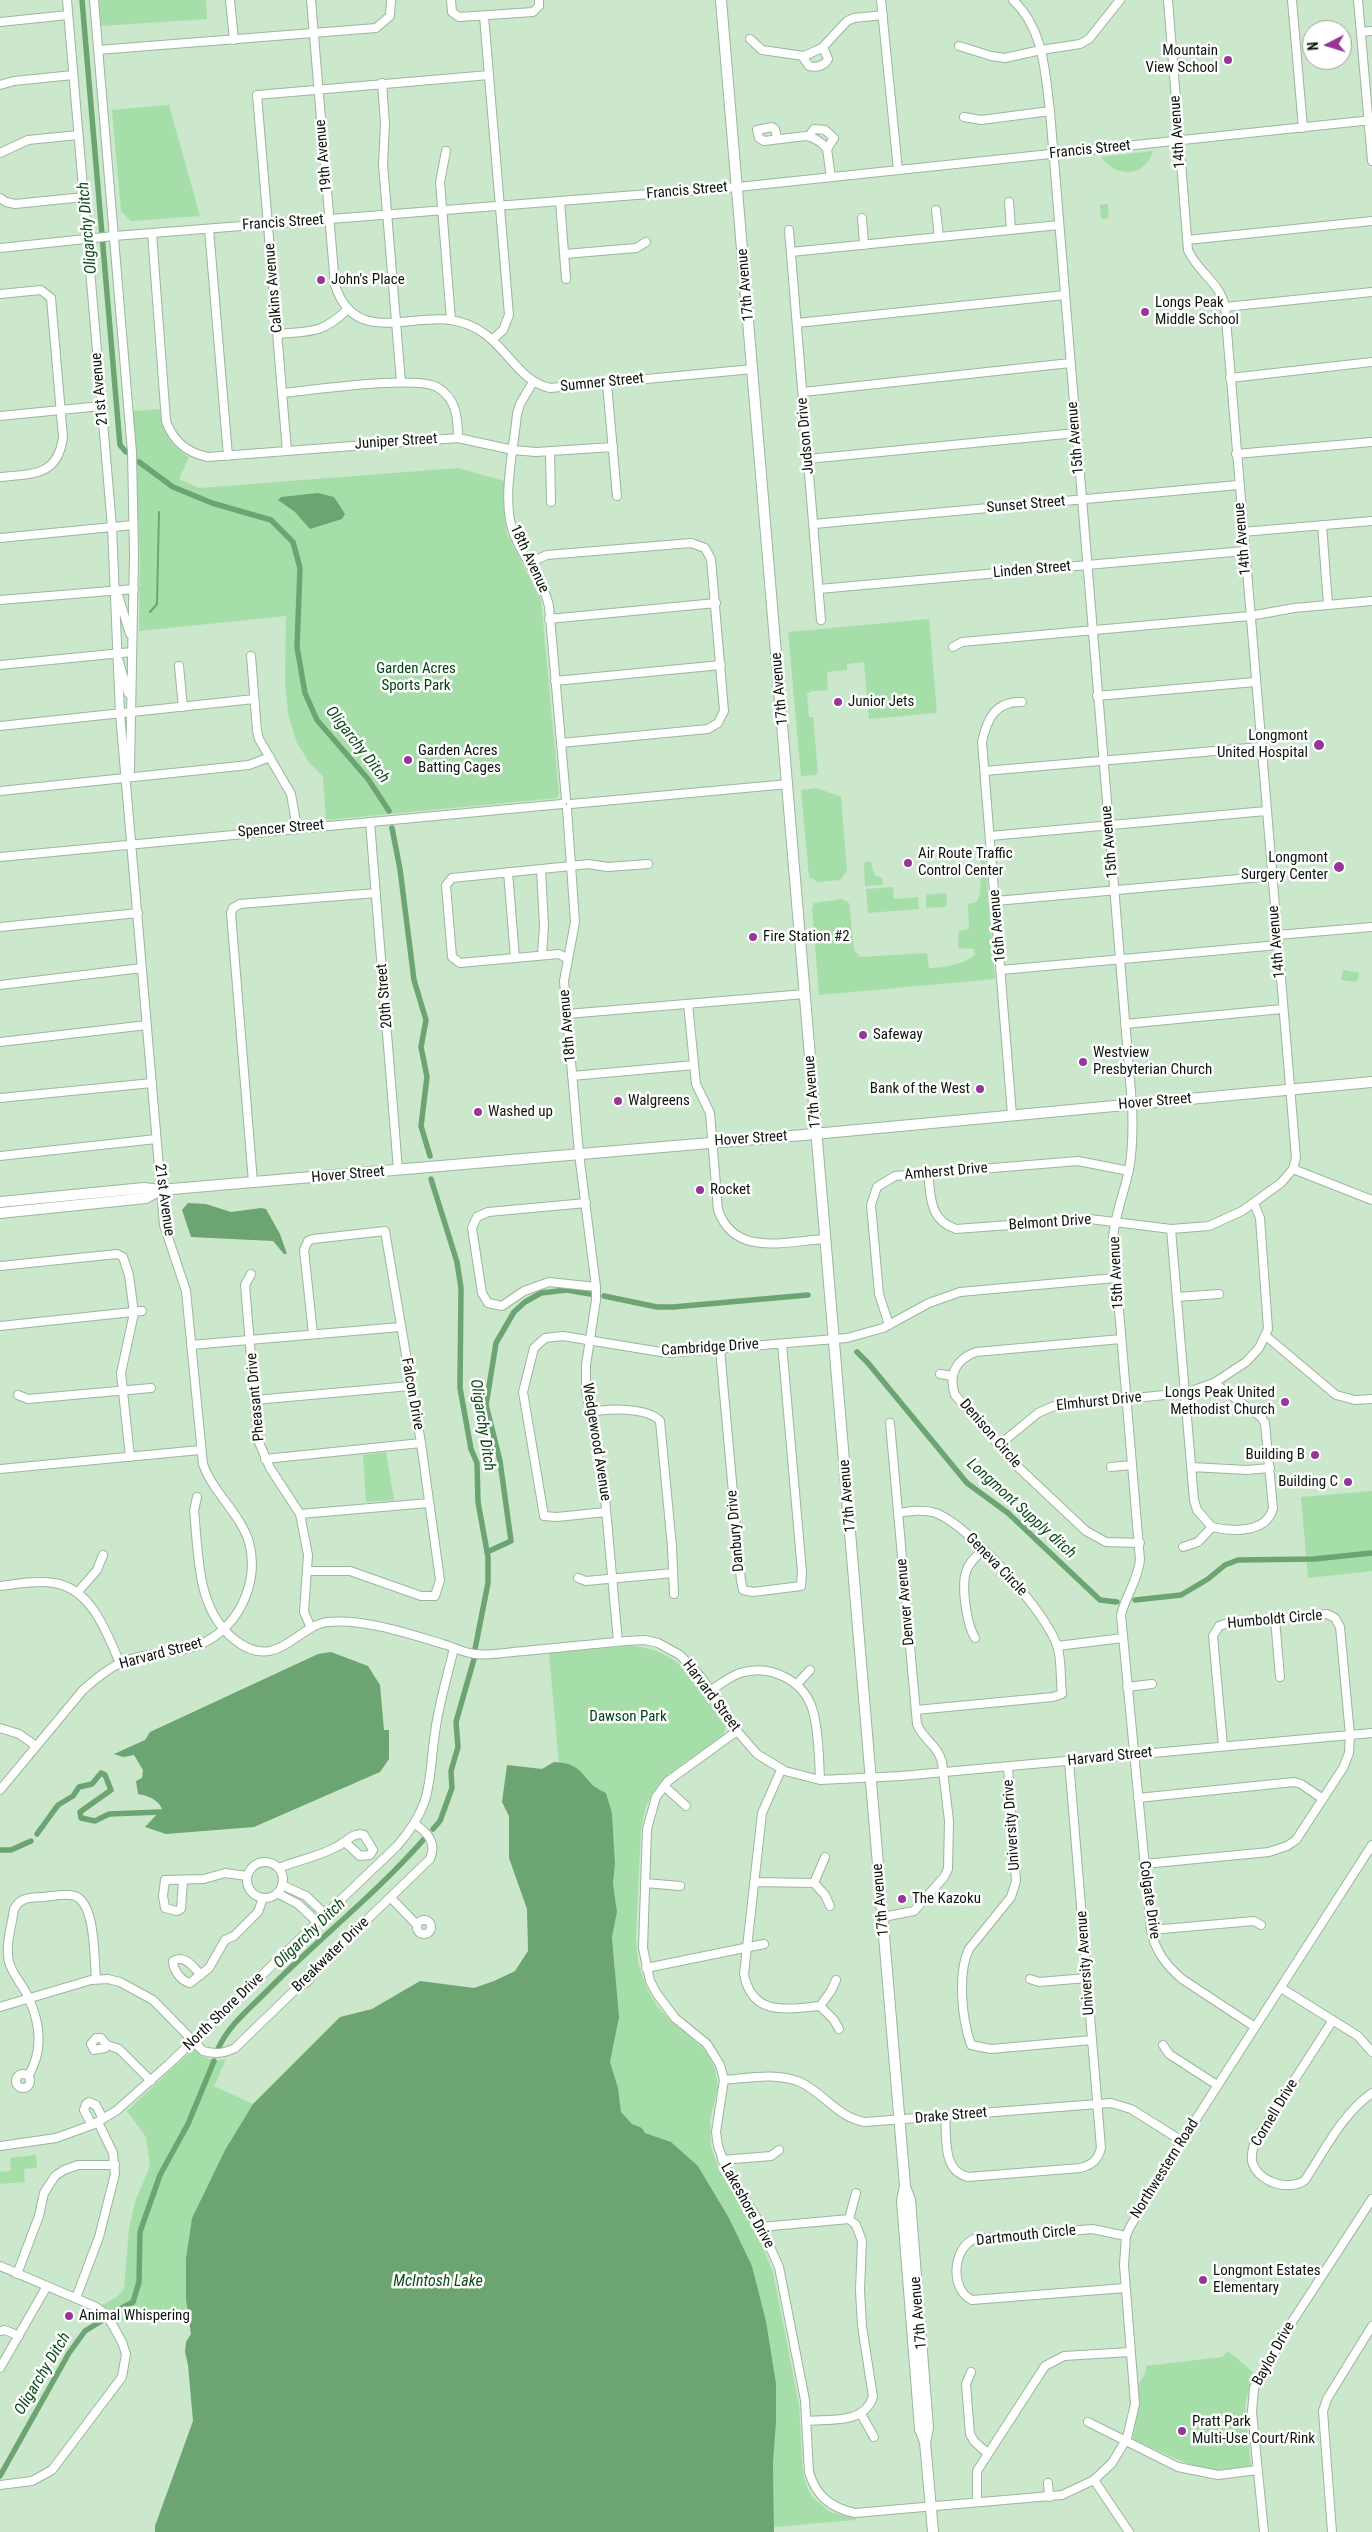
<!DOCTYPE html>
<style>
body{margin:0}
#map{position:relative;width:1372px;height:2532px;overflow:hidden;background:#cbe7cc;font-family:"Roboto Condensed",sans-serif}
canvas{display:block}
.north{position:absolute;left:1302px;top:20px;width:50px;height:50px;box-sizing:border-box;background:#fff;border:1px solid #9ea29e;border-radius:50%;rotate:265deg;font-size:14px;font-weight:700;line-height:20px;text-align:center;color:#0c160d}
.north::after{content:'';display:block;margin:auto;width:18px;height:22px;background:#97359b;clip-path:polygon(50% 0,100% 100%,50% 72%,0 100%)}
</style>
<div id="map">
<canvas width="1372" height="2532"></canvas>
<div class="north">N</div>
</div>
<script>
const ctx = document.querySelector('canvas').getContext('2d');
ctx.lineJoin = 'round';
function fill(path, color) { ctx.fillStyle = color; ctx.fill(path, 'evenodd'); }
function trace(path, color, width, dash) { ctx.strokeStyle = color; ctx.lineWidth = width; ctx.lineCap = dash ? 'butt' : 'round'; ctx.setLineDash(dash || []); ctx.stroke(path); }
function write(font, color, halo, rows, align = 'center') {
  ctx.font = font + ' "Roboto Condensed",sans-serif'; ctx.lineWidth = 5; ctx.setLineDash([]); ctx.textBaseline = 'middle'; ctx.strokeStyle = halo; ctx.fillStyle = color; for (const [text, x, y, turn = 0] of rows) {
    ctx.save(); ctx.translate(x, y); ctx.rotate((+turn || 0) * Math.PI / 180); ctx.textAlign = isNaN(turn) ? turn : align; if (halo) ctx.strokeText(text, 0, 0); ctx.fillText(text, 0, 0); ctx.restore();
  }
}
fill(new Path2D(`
 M99,0H206L207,19L101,26Z
 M169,105L200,216L131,221L121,211L112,110Z
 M1153,151C1145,178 1116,178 1101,157Z
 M1108,204L1109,218L1101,219L1100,205Z
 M160,409C161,431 171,446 189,457L179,479L199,488L458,468L504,481V507L507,534L541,599L559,794L557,798L326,820L323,777L309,762L297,743L288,714L285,682L286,616L139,631L140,559L133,411Z
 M929,619L937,713L869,719L864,662L847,664V670L827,672L828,690L812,691L807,694L809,717H813L818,772L815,775L801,776L788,632Z
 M817,788L841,797L847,871L840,880L818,882L809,877L801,790Z
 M981,857H985L995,979L819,995L812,908L814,903L842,899L849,903L854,950L860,957L927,953L929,968C942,968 966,964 975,954L974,949L958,948L959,931L969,929L968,904L977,902L980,894Z
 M871,861L874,875L882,878L883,885L865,886L864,863Z
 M893,887L894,899L918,897L919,909L868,913L866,889Z
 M946,893L947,903L945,907L926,908V895Z
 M1343,970L1359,973L1357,982L1341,980Z
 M386,1452L394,1500L366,1502L363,1455Z
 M1372,1491V1571L1308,1578L1301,1497Z
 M629,1646C683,1648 700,1688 726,1727L723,1735L669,1774L655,1790L646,1806L641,1829L639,1868L636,1937L638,1963L647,1989L657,2006L673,2023L706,2051L715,2069L718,2086L710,2120L711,2147L719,2170L752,2222L773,2272L799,2405L803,2473L807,2487L813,2498L830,2512L856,2518L855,2520L774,2527L773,2463L776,2423V2383L766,2321L752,2266L729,2218L698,2166L671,2142L652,2137L632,2124L621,2112L620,2107L618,2088L610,2062L615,1965L612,1937L617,1912L613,1883L615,1864L612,1813L606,1793C587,1785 579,1766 559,1763L549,1653Z
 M193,2049C203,2057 214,2064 226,2059L214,2086L253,2104L225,2150L192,2218L186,2258V2301L188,2316L123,2321L118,2324L102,2305L117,2297L124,2289L129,2228L135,2202L150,2166L146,2137L127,2111Z
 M36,2155L37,2168L24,2169L25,2182L0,2184V2172L11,2171L10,2158Z
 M1228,2351L1253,2372L1245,2405L1251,2467L1214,2470L1195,2467L1134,2440L1133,2436L1139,2407V2383L1145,2374L1146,2366L1222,2357Z`), '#a6dea9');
fill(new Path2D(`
 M318,493L334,497L345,514L342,519L310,529L295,512L278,500L281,497Z
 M188,1203L206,1204L231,1212L261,1208L266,1209L280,1234L287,1254H284L273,1241L191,1237L182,1210Z
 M331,1652L368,1666L380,1685L384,1730H389V1759L380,1772L254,1827L166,1834L145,1827L162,1809C158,1799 148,1796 138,1794L136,1781L142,1778L143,1770L134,1755L123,1757L114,1754L145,1740L150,1732L318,1654Z
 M554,1762C587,1763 580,1782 606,1793L612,1813L615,1864L613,1883L617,1912L612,1937L619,2017L610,2062L618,2088L621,2112L632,2124L642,2128L645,2133L671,2142L698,2166L729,2218L752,2266L766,2321L776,2383V2423L773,2463L774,2532H155V2526L193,2421L188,2365L185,2352L186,2342L191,2334L186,2300V2258L192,2218L225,2150L253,2104L340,2017L372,2009L420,1981L474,1988L494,1981L515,1971L528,1951L527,1909L509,1858V1816L502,1802L507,1765L542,1769Z`), '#6ca571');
trace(new Path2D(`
 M150,612L157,604L159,512`), '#6ca571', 2);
trace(new Path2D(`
 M82,0L119,434L120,445L126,452
 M139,462L173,487L212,503L271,520L293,542L300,568L297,647L305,693L317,720L368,779L389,811
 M392,828L400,869L414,980L426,1020L421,1047L427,1077L421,1126L430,1156
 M431,1179L457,1262L461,1288L460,1388L471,1449L477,1463L478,1502L488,1557V1583L475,1649
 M604,1296L657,1307H673L808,1295
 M857,1352L868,1363L967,1483L1008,1513L1100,1600L1117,1602
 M487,1552L511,1541L500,1461L486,1405L496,1343L514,1312L525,1302L541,1293L567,1290L590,1294
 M1135,1600L1181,1595L1208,1579L1225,1565L1238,1560L1314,1559L1372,1553
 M433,1829L440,1821L452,1788L451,1771L458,1747L456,1722L474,1659
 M37,1834L58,1805L73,1796L79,1787L92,1784L101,1773L105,1775L111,1790L80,1812L81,1818L95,1821L109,1814L160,1812
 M0,1850H11L31,1841
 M218,2049C228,2026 249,2009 267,1991C318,1939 376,1894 424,1839
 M111,2314L133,2302L139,2282L140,2232L160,2175L188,2124L214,2061
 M0,2476L69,2353L85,2331L103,2320`), '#6ca571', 5.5);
const minor = new Path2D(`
 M94,0L132,452L134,555L130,770L127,778
 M230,0L234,40
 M311,0L335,285C354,345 408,314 451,320C504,328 510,379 550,388L753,369
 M451,0L452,12L459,17L533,12L539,6V0
 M881,0L898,170
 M1013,0C1044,29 1045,72 1050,111L1132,1104C1133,1126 1133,1148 1129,1170C1124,1193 1115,1214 1113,1238L1140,1560C1138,1580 1126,1595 1121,1615L1151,1930C1155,1951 1166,1965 1182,1979L1255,2027
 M1292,0L1303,128
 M1358,0L1372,161
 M484,16L509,315L503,330L493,339
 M0,22L68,15
 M1361,32L1372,31
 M750,39L762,50L804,56L822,48L847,21L854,18L883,15
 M959,46L991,56L1005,58L1041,50L1080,44L1089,39L1120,0
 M98,50L376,28L390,16L391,0
 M802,56L809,66C816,68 825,66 828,59L823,47
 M382,83L385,124L383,164L401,382
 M0,85L14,81L73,75
 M964,117L981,120L1050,111
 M809,136L814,129L825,130L834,138L827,149
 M777,138L775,129L772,127L757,130L759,138L764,141L806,136C814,137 822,143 827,149L831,177
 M446,151L440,182L451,320
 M0,153L28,140L78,135
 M0,198L6,202L15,204L84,197
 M560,201L566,279
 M1009,202L1011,229
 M936,210L939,237
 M862,218L864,245
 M209,229L228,456
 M789,230L821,620
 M152,233L166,421C173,441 187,453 208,457L458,438L513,450L536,452L613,447
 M1187,240L1372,221
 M0,248L114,236L738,187L1372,120
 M791,252L1059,225
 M565,254L636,248L646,242
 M0,294L41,290L51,298L63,437C58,476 33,474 0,477
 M1225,307L1372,292
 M797,323L1065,295
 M277,334C311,331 322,334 348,309
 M1230,378L1372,362
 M533,382L520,404L517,414C514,449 500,503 515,537C525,561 543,580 549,606L566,799
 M607,384L617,496
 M803,392L1070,363
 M283,393C313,390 415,375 437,387C456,398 458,417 458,438
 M0,416L101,406
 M287,451L257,95L489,75
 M550,452L551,502
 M1236,454L1372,442
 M808,459L1076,433
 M814,524L1238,485
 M1322,525L1328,605
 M1242,532L1372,521
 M0,538L133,525
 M529,563L547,555L691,543L705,548L711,559L724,711L718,723L708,729L561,743
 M819,589L1244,551
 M118,595L130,634
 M0,600L134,589
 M549,619L716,603
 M953,647L962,642L1250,616L1294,608L1372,601
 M251,656L257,731L259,739L291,794L297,828
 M118,658L128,693
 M0,665L132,652
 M179,666L183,707
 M555,681L721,665
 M1097,696L1255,682
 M0,726L254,699
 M985,771L1260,747
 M0,791L249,765L270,757
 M571,804L788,784
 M567,809L575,922L564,981L579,1154L596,1287V1300L586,1365V1391L604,1487L618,1642
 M370,822L398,1170
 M990,836L1266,811
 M0,857L562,804
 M541,869L544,926L542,955
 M508,872L515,958
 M996,901L1272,876
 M0,927L138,913
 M1277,935L1372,927
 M568,959L559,954L460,963L452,957L446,885L452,878L571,866L588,864L608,867L648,864
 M1001,970L1278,945
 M0,985L142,968
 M688,1004L696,1084L710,1113L718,1210C735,1258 785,1241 826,1239
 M567,1014L805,994
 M1125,1024L1282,1009
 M0,1042L147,1025
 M572,1076L694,1065
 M0,1098L152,1083
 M1012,1115L982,742C987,719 995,701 1022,702
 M0,1156L156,1139
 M1293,1169L1372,1200
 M928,1173C931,1197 929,1220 956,1229L1090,1219L1171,1229L1209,1226L1242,1211L1281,1183L1293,1169L1296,1158L1225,307C1220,282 1198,273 1188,250L1168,0
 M253,1182L231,913L233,908L240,904L376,893
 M586,1203L488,1212L477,1217L472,1228L482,1293L488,1303L502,1306L524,1291L549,1282L596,1287
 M1171,1229L1194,1500L1197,1510L1212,1527C1233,1532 1267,1533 1273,1508L1265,1423L1261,1417L1214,1383
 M0,1266L117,1254L123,1257L129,1275L134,1313L121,1373L130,1457
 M251,1274L245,1285L258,1440L270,1468L300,1514L308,1555L304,1612L311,1628
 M1178,1297L1219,1294
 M889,1325L879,1294L871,1205L877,1187L895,1176L1078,1161L1129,1171
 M0,1326L142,1311
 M1266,1336L1336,1395L1355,1400L1372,1399
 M1121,1339L976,1352C956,1359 948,1375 955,1395L1018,1467L1086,1531L1106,1542L1140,1543
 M191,1345L400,1327
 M720,1349L741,1581L743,1590L753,1592L801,1586L802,1572L782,1344
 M940,1374L952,1376
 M18,1395L28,1399L151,1388
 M255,1400L410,1386
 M589,1413C606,1408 647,1407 660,1421L672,1547L674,1594
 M999,1445L1038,1413L1054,1406L1185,1393L1214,1383L1246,1362L1259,1348L1268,1329L1260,1218L1254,1203
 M265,1459L421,1443
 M1111,1467L1132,1465
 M1191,1467L1247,1470L1270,1468
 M0,1469L200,1450
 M197,1497L194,1511C199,1556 196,1609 235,1640C277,1673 297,1625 328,1622C362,1618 410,1634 443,1644C454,1647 464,1653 475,1654C491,1656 508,1652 524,1651C558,1648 592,1644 626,1641L645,1640L658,1643L680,1655L701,1677L737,1731L757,1754L785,1771L820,1780L901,1776L1372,1733
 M606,1512L557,1517L544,1516L523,1392L534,1348L545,1338L563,1336L667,1353L847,1338L883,1328L929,1303L960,1292L1115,1278
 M898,1513C910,1511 923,1509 936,1513C970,1526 1044,1610 1057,1645C1062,1660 1060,1678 1062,1694L1053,1697L916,1710
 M300,1514L429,1503
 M1183,1547L1198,1542L1212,1527
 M308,1571H350L421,1596H435L440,1580L421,1443L385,1231L313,1239L308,1241L304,1250L313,1334
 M578,1578L586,1581L673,1573
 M0,1586C17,1584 37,1580 54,1583C92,1589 106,1632 120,1663
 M77,1593L97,1570L103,1555
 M1275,1619L1280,1677
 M975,1638C967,1625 961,1587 966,1572C968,1563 976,1557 983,1550
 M1057,1646L1123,1638
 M797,1684L810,1670
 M1127,1687L1152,1684
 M710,1691C719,1685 729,1677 740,1673C772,1663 807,1682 814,1715C819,1736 819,1759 820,1780
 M0,1728L19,1734L36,1746
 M737,1731L668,1781L656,1797L647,1829L643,1948L650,1981L657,1994L675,2018L707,2044L720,2065L724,2080L716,2132L718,2146L726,2168L758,2220L779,2267L805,2400L809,2472C816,2496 831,2508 855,2513L1062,2495L1094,2480L1112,2463L1127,2438L1135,2404L1124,2265L1126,2236L1130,2227L1182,2141L1372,1845
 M1008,1767L1016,1881L1011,1897L969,1949C957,1974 962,2019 971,2045L991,2049L1092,2040
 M781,1770L762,1813L744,1974C752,2017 787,2009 820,2006L834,2020L839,2029
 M664,1786L686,1806
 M0,1790L83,1690C94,1680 106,1670 120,1663C142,1653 167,1654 190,1648C235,1636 261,1585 249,1542C240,1513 213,1493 203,1464L186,1291L164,1225L120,714L112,527L67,0
 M1138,1798L1294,1782L1301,1784L1323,1799
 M247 1880a18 18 0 1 1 36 0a18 18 0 1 1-36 0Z
 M1144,1864L1269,1852L1287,1846L1296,1840L1343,1768L1349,1753L1350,1735L1340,1627L1335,1618L1327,1614L1225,1624L1219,1626L1213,1636L1223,1746
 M279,1868C298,1860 318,1857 336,1847C345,1843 354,1831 364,1835L373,1850L370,1855L360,1856L345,1842
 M183,1880L181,1909L177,1911L165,1908L163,1896L165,1880L204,1879L225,1873L247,1876
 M754,1882L814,1883L825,1895L830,1906
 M645,1883L680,1886
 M814,1883L825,1857
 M282,1885L306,1896L325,1914
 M277,1893L298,1904L317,1922
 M391,1898L417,1925
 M883,1917L914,1911L944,1877L948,1869L949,1821L942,1762C937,1744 923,1740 917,1724L890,1423
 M417 1927a7 7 0 1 1 14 0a7 7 0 1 1-14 0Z
 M1151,1930L1254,1921L1261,1925
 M646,1968L764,1944
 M201,1975C193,1967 185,1954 173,1961C173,1970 181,1981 190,1983L209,1968L225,1940L234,1936L258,1912L263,1898
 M1030,1979L1039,1982L1087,1978
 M1281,1988L1358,2036L1372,2052
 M820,2006L831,1991L836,1980
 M0,2007L91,1980L108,1979L120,1982L153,2000L203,2051C215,2054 223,2054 235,2048L296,1989L307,1982L323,1962L430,1859C437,1843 428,1833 415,1824
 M1333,2020L1255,2141C1253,2148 1251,2154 1252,2161C1257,2182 1289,2192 1305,2180C1325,2150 1342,2114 1372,2093
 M96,2038H101L107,2045L105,2048L94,2050L91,2044Z
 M107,2045L119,2049L151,2081
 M1163,2045L1169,2054L1217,2085
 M16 2081a7 7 0 1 1 14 0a7 7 0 1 1-14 0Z
 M29,2075C43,2050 41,2025 29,1999C24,1986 13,1976 9,1962C5,1945 12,1925 14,1909C21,1896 32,1898 44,1897C54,1896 66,1893 75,1896C96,1904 94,1959 96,1979
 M724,2080C748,2078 777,2072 800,2082C824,2093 838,2118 865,2122L1111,2103L1131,2109L1182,2141
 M945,2116C947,2139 942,2171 968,2177L1080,2168C1092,2165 1098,2160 1101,2148L1069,1761
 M92,2125L84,2110L86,2104L89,2102L96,2105L103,2119
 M0,2146L56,2138L92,2125L116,2111L169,2064L397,1846C436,1801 427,1781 436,1726C440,1700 448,1674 454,1648
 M722,2160L771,2156L779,2150
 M761,2227L849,2219
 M0,2266L96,2307L107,2315L122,2342L126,2354L122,2377L52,2470L32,2481L0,2485
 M17,2274L39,2216L44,2193L55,2176L64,2170L78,2165H115
 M1125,2288L972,2300C950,2290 952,2249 974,2239L1092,2229L1126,2236
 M76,2298L99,2237L115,2174L113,2153L98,2122
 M0,2331L5,2330L19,2336
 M0,2368L47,2286
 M971,2372L966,2384L970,2434L974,2441L987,2453
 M861,2414L874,2437
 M807,2421C831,2419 864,2424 873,2397L862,2326L860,2290L862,2241L856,2225L849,2219L856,2193
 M1088,2422L1178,2467L1218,2475L1257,2470
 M1094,2480L1129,2532
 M1048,2483L1049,2497
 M977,2502V2471L1045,2366L1064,2356L1130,2352
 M1264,2532L1252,2412L1254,2388L1290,2325L1372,2199
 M1332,2532L1323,2411L1327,2399L1372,2326`);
const major = new Path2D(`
 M721,0L905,2185L902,2201L920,2429L925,2442L933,2532
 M0,1202L144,1188L160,1190L803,1135L1372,1082
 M0,1213L146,1198L160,1190
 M905,2187L910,2200L928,2428L925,2442`);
trace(minor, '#9bb79c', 10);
trace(major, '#9bb79c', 12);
trace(minor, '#fff', 8);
trace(major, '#fff', 10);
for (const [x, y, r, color] of [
 [1228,60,5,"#97359b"],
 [321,280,5,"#97359b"],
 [1145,312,5,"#97359b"],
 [838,702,5,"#97359b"],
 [1319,745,6,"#97359b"],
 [408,760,5,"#97359b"],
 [908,863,5,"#97359b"],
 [1339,867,6,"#97359b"],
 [753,937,5,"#97359b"],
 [863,1035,5,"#97359b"],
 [1083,1062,5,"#97359b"],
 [980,1089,5,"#97359b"],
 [618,1101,5,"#97359b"],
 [478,1112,5,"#97359b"],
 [700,1190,5,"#97359b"],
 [1285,1402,5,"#97359b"],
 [1315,1455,5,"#97359b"],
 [1348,1482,5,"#97359b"],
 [902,1899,5,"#97359b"],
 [1203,2280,5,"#97359b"],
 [69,2316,5,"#97359b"],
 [1182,2431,5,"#97359b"]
]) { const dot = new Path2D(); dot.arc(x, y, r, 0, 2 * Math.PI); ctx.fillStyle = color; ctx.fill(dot); trace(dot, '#fff', 2); }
write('15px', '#0c160d', '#fff', [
 ["Mountain",1218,51,"right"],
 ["View School",1218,68,"right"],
 ["John's Place",331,280],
 ["Longs Peak",1155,303],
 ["Middle School",1155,320],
 ["Junior Jets",848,702],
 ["Longmont",1308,736,"right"],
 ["United Hospital",1308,753,"right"],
 ["Garden Acres",418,751],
 ["Batting Cages",418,768],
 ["Air Route Traffic",918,854],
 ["Control Center",918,871],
 ["Longmont",1328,858,"right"],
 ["Surgery Center",1328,875,"right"],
 ["Fire Station #2",763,937],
 ["Safeway",873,1035],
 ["Westview",1093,1053],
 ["Presbyterian Church",1093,1070],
 ["Bank of the West",970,1089,"right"],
 ["Walgreens",628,1101],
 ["Washed up",488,1112],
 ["Rocket",710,1190],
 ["Longs Peak United",1275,1393,"right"],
 ["Methodist Church",1275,1410,"right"],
 ["Building B",1305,1455,"right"],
 ["Building C",1338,1482,"right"],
 ["The Kazoku",912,1899],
 ["Longmont Estates",1213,2271],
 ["Elementary",1213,2288],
 ["Animal Whispering",79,2316],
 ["Pratt Park",1192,2422],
 ["Multi-Use Court/Rink",1192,2439]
], 'left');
write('15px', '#0c160d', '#fff', [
 ["14th Avenue",1178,132,-94],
 ["Francis Street",1090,150,-6],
 ["19th Avenue",324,156,-95],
 ["Francis Street",687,191,-5],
 ["Francis Street",283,223,-4],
 ["17th Avenue",746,285,-95],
 ["Calkins Avenue",274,288,-95],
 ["Sumner Street",602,383,-6],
 ["21st Avenue",100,389,-95],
 ["Judson Drive",806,436,-95],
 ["15th Avenue",1076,438,-95],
 ["Juniper Street",396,442,-4],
 ["Sunset Street",1026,505,-5],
 ["14th Avenue",1243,539,-95],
 ["18th Avenue",529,559,65],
 ["Linden Street",1032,570,-5],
 ["17th Avenue",780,689,-95],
 ["Spencer Street",281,829,-5],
 ["15th Avenue",1110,842,-95],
 ["16th Avenue",998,926,-95],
 ["14th Avenue",1277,942,-95],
 ["20th Street",385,996,-95],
 ["18th Avenue",568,1026,-95],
 ["17th Avenue",813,1092,-95],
 ["Hover Street",1155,1102,-5],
 ["Hover Street",751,1139,-4],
 ["Amherst Drive",946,1172,-5],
 ["Hover Street",348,1175,-5],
 ["21st Avenue",164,1200,82],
 ["Belmont Drive",1050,1223,-4],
 ["15th Avenue",1117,1273,-93],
 ["Cambridge Drive",710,1348,-4],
 ["Falcon Drive",412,1394,80],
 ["Pheasant Drive",256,1397,-95],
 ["Elmhurst Drive",1099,1402,-6],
 ["Denison Circle",990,1434,49],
 ["Wedgewood Avenue",596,1442,81],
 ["17th Avenue",848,1496,-95],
 ["Danbury Drive",736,1531,-95],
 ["Geneva Circle",996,1565,46],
 ["Denver Avenue",906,1602,-95],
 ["Humboldt Circle",1275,1620,-5],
 ["Harvard Street",161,1654,-15],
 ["Harvard Street",711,1696,53],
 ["Harvard Street",1110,1757,-6],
 ["University Drive",1012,1825,-94],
 ["17th Avenue",881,1900,-95],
 ["Colgate Drive",1149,1900,82],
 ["Breakwater Drive",331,1955,-44],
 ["University Avenue",1086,1963,-94],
 ["North Shore Drive",224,2012,-44],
 ["Cornell Drive",1275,2113,-59],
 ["Drake Street",951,2116,-5],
 ["Northwestern Road",1165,2169,-58],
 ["Lakeshore Drive",747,2206,61],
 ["Dartmouth Circle",1026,2236,-6],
 ["17th Avenue",919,2313,-95],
 ["Baylor Drive",1274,2354,-61]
]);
write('15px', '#004310', '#fff', [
 ["Garden Acres",416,669],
 ["Sports Park",416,686],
 ["Dawson Park",628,1717]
]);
write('italic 16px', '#0e4d1b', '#fff', [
 ["Oligarchy Ditch",88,228,-95],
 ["Oligarchy Ditch",357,745,52],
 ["Oligarchy Ditch",482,1425,81],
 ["Longmont Supply ditch",1021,1509,42],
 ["Oligarchy Ditch",310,1934,-44],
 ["McIntosh Lake",438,2282],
 ["Oligarchy Ditch",43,2374,-59]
]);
</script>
